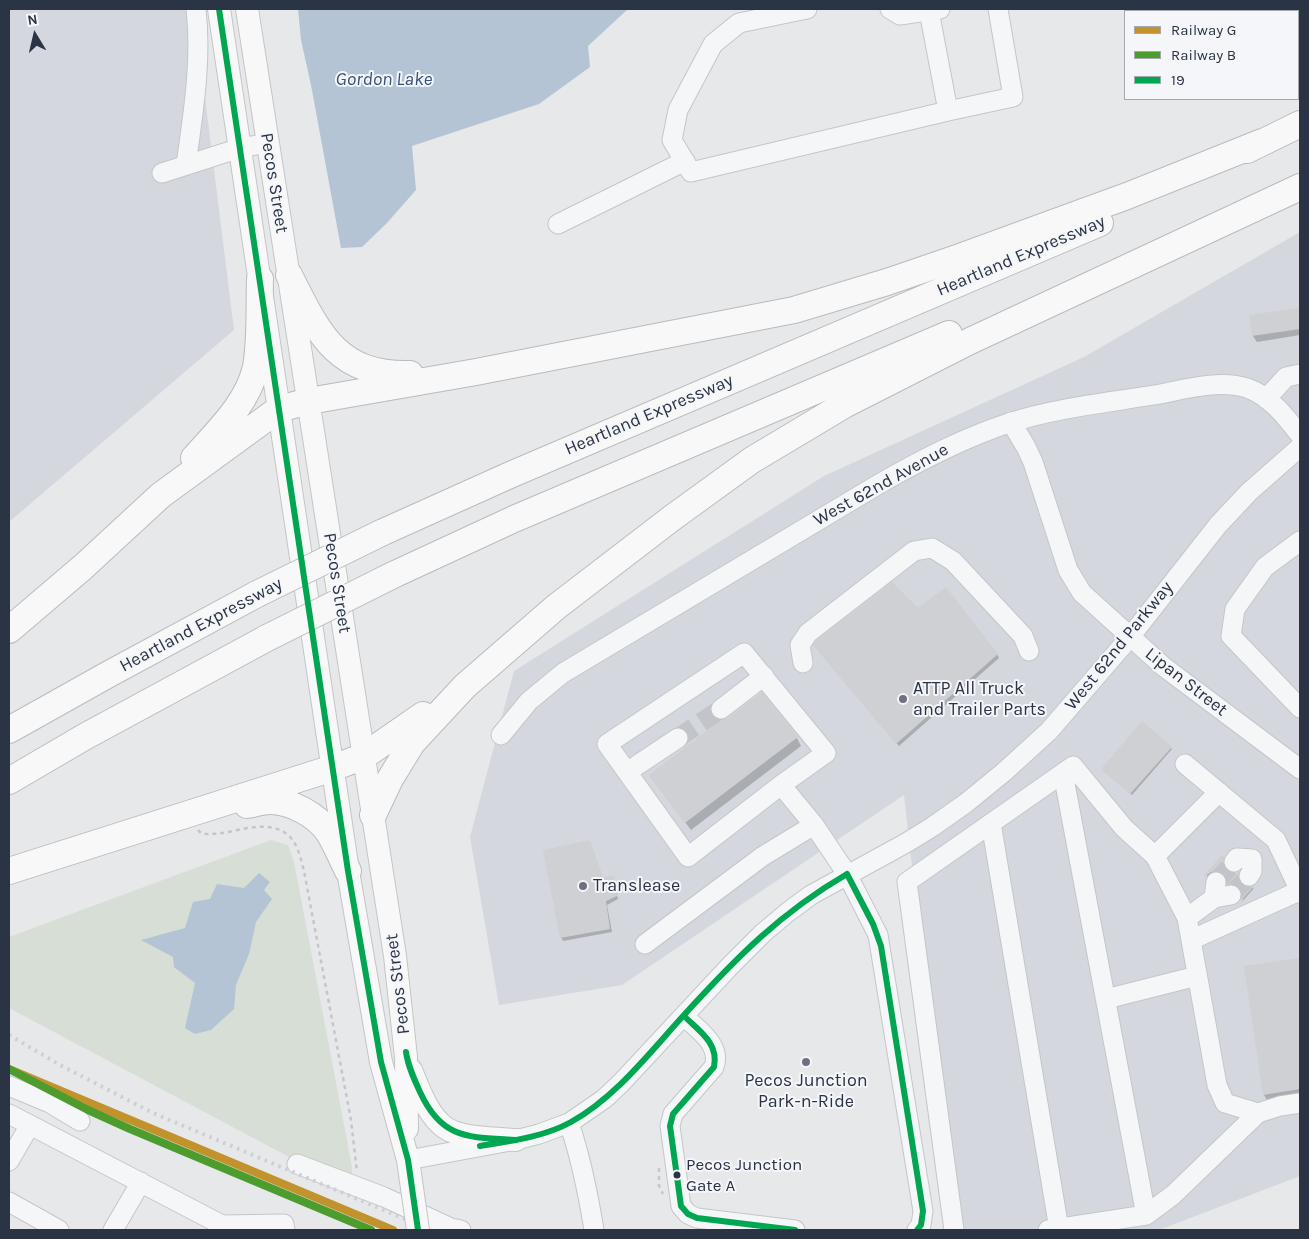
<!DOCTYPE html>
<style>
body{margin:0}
#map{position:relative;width:1309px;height:1239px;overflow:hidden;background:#e6e8ea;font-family:Karla,sans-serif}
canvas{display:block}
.frame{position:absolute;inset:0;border:10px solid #2b3445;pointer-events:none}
.legend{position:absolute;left:1124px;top:10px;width:175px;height:90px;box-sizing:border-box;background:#f4f6f9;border:1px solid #a4a8b1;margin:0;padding:6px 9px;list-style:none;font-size:15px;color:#2b3445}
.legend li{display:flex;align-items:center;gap:10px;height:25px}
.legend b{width:25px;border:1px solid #a4a8b1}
.north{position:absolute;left:10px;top:10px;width:50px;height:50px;-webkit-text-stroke:4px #f4f6f9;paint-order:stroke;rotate:351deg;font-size:14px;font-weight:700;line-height:20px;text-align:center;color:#2b3445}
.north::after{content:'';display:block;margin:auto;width:18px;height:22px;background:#2b3445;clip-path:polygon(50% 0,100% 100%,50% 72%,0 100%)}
</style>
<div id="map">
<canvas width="1309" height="1239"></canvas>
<div class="frame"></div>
<ul class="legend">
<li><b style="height:6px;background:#c2922c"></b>Railway G</li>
<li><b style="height:6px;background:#4c9c2e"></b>Railway B</li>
<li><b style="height:6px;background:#00a651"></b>19</li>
</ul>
<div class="north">N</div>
</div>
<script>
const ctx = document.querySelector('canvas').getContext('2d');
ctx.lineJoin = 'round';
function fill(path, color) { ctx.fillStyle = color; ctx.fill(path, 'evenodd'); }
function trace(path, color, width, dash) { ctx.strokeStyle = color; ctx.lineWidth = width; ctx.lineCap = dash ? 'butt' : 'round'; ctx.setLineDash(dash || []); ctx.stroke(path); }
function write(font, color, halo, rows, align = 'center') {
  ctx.font = font + ' Karla,sans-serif'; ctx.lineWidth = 4; ctx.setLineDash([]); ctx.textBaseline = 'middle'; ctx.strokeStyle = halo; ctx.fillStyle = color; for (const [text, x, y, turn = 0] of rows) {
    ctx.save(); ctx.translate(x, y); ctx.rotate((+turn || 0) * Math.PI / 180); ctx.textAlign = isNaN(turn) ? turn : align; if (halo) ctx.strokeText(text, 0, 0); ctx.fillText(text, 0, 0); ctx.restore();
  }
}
fill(new Path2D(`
 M9,9H194L234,330L9,522Z
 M1300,232V1176L1159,1230H953L904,795L622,985L499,1005L470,837L514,671L824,476L1084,357Z`), '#d4d7dd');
fill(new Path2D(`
 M271,840L288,845L294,862L352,1167V1176L336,1182L9,1008V937Z`), '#d6ded6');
fill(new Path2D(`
 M298,9H628L588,46L590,67L539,104L412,146L416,190L386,224L362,247L341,248L311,85L301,40Z
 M259,873L270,882L264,890L272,899L256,922L249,954L236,985L234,1009L211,1030L195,1034L185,1028L195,983L174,967L173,957L141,940L185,928L193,902L210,899L217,884L244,888Z`), '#b4c4d5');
fill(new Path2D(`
 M1300,309V335L1257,342L1253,336L1250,316Z
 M918,609L997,654L999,658L899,746L817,649Z
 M797,738L801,746L691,830L650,776Z
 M1171,748L1172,749L1132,795L1103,770Z
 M1223,858L1224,868L1243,887L1254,888L1240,904L1243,900V893L1241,888L1236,885H1229L1227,878L1219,872L1212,873L1208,877L1206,875Z
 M613,877L618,899L607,905L612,932L563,941L561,937L603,879Z
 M1300,959V1098L1269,1103L1264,1095L1246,967Z`), '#0003');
fill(new Path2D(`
 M1300,308V329L1252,336L1249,315Z
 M892,582L918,608L946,587L998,654L896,744L813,645L816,641Z
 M762,692L798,737L685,823L649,775L721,720L728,718Z
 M1142,721L1172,747L1130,794L1101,769Z
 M590,840L603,877L614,876L617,896L606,901L610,929L560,938L543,850Z
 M1222,855L1224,857V866L1227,871L1232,873L1239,872V881L1244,886H1254L1238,904L1241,899L1242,894L1239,887L1234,884H1227L1226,877L1222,873L1218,871L1211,872L1206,876L1204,875Z
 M1300,958V1089L1263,1095L1244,966Z`), '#ced0d3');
trace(new Path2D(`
 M678,738L721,709
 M1216,882L1234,862
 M1231,895L1249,876`), '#c1c4c9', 19, [19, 9]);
const minor = new Path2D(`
 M807,9L739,23L713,44L678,110L672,140L691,172L948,111L929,11
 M890,9L900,15L940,9
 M948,111L1013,97L998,9
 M186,165C193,114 202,61 196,9
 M162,173L240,148L268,143
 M558,224L685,161
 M1266,399L1286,377L1300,374
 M1011,422L1026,447L1033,462L1068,570L1082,593L1164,667L1300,769
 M1300,541L1265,567L1235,609L1231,636L1300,708
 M803,663L800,645L808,633L914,551L932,548L953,561L1023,636L1029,651
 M721,709L764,676
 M501,735L529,701L563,673L879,484C921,460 963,438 1009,423C1055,408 1106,403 1154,395C1183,390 1218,379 1247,388C1270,396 1286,417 1300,435
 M1185,764L1276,840L1300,891
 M627,772L678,738
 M781,785L688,857L607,744L744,653L826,753L781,785L814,825L847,874L878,935L923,1211L921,1225L917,1230
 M991,823L1059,1229
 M1155,856L1187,918L1191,940
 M1234,862L1237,858L1252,859V871L1249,876
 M1216,882L1214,898L1231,895
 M1300,893L1299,891L1191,940L1217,1085L1225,1103L1258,1113L1280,1106L1300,1103
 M1187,918L1214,898
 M645,944L763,856L814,825
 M1106,999L1197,976
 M684,1016C698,1030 722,1045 714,1067L673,1114L670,1126L681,1206L688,1214L697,1218L795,1230
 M9,1086L50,1103L80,1121
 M9,1114L222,1225L220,1230
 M569,1123C581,1158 588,1193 594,1230
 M408,1160L516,1140L539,1134L569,1123L604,1099L621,1083L730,966L763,933L788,912L811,895L906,843L932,827L966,803L1004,772L1049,731L1130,637L1218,525L1249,492L1300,447
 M9,1161L30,1125
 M297,1164L384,1197L451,1228L461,1230
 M9,1202L59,1230
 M1146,1215L1173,1195L1258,1113
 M222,1225L284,1224L285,1230
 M113,1230L141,1182
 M954,1230L907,882L1073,766L1124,828L1155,856L1219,792
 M1048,1230L1146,1215L1063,773`);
const major = new Path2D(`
 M219,9L348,871L381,1062L408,1160L410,1174
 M247,9L395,956L406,1057L407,1129
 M411,1070C438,1139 446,1135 516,1140`);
const highway = new Path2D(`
 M1247,150L1300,124
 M289,275C318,332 336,376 410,374
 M194,458C218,431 248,403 256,367C261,338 259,308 260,279
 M381,533L510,475L1100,223
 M393,575L514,519L949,334
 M9,630L83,567L161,495L279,409L309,401L476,372L794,310L887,282L957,258L1127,196L1262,142
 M9,730L109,674L257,594
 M9,781L86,736L267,638
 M247,805C254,804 262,801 270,801C291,801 317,815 329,833C336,845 342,859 348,871
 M373,815L390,779L412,743L465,686L556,607L672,518L752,460L844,405L970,341L1300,187
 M9,871L333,768L364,756L423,715`);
trace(minor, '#c4c6c8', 21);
trace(major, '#c2c5c8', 24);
trace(highway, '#b8bbbf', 28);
trace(new Path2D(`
 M198,830L202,834C209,834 215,834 222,833C242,830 271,819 289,836C298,844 301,860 304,871L351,1120L357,1172
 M659,1168V1186L663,1194`), '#c5c6ca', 2.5, [4, 4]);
trace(minor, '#f5f6f7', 19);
trace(major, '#f8f8f8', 22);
trace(highway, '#f8f8f8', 26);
trace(new Path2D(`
 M9,1035L60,1065L153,1113L431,1230`), '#cecfd2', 4, [2.5, 5]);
const majorBridge = new Path2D(`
 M410,1174L418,1230`);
const highwayBridge = new Path2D(`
 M257,594L381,533
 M267,638L393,575`);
trace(majorBridge, '#c2c5c8', 24, []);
trace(highwayBridge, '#b8bbbf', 28, []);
trace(majorBridge, '#f8f8f8', 22);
trace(highwayBridge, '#f8f8f8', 26);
trace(new Path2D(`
 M219,9L348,871L381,1062L408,1160L418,1230
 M847,874L873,924L881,946L923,1211L921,1225L917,1230
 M684,1016C699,1031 719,1043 714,1067L673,1114L670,1126L681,1206L688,1214L697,1218L795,1230
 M406,1052C408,1066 414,1079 420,1092C442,1140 469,1137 516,1140
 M480,1146C511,1141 544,1137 571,1122C616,1097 650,1052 684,1015C736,958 780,913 847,874`), '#00a651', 6);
trace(new Path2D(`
 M9,1069L393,1230`), '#c2922c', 8);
trace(new Path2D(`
 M9,1069L88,1110L130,1129L371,1230`), '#4c9c2e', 8);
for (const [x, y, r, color] of [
 [903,699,5,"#6c737f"],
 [583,886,5,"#6c737f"],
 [806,1062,5,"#6c737f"],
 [677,1175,4.5,"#2b3445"]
]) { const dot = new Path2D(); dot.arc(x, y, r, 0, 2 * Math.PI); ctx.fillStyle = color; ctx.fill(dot); trace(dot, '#f4f6f9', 2); }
write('17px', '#2b3445', '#f4f6f9', [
 ["Pecos Junction",686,1165],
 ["Gate A",686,1186]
], 'left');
write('18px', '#2b3445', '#f4f6f9', [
 ["Pecos Street",274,183,81],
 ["Heartland Expressway",1021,256,-23],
 ["Heartland Expressway",649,415,-23],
 ["West 62nd Avenue",881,485,-29],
 ["Pecos Street",337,583,81],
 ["Heartland Expressway",201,625,-28],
 ["West 62nd Parkway",1119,646,-51],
 ["Lipan Street",1186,682,38],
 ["Pecos Street",398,984,-97]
]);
write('18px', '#2b3445', '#f4f6f9', [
 ["ATTP All Truck",913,689],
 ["and Trailer Parts",913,710],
 ["Translease",593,886],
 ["Pecos Junction",806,1081,"center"],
 ["Park-n-Ride",806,1102,"center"]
], 'left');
write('italic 19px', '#34527a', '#f4f6f9', [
 ["Gordon Lake",384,80]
]);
</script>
